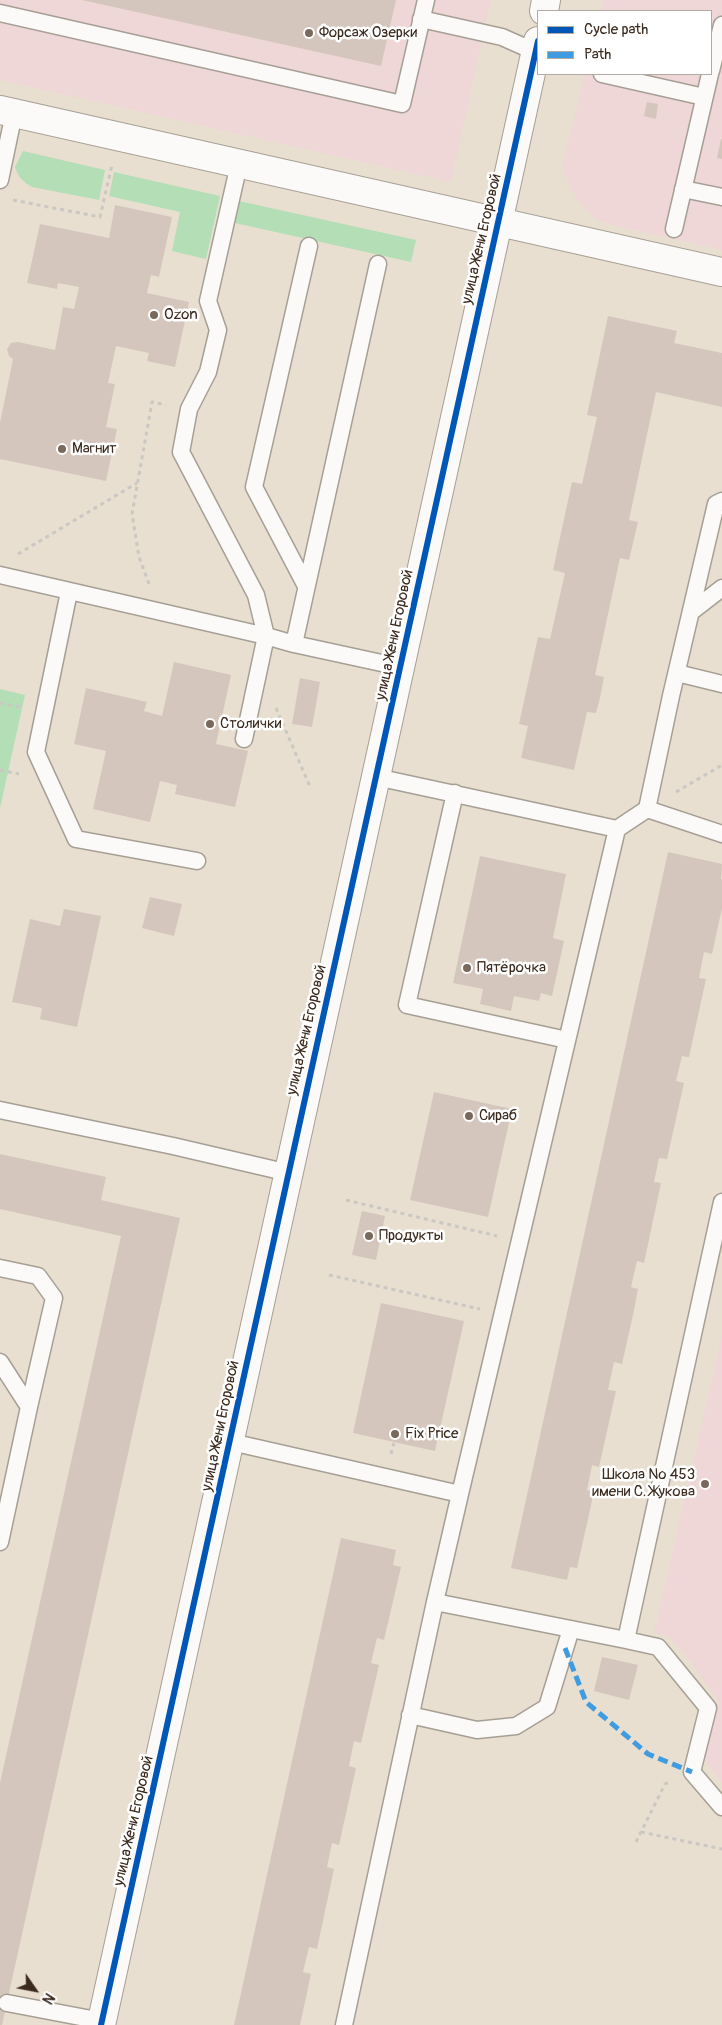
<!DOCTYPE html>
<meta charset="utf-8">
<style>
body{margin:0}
#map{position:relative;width:722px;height:2025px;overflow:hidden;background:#e8dfd0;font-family:Pangolin,sans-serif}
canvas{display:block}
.legend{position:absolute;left:537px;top:10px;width:175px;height:65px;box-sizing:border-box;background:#fff;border:1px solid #b1aaa5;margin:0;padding:6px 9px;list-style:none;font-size:15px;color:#3b2a1e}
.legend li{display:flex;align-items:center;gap:10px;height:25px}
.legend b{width:25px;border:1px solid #b1aaa5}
.north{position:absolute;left:10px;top:1965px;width:50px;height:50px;-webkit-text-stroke:4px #fff;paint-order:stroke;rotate:123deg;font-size:14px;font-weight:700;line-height:20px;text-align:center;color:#3b2a1e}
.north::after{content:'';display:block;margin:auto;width:18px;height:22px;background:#3b2a1e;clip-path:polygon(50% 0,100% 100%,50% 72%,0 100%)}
</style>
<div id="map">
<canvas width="722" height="2025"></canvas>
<ul class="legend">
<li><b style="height:6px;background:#0057b8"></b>Cycle path</li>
<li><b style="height:6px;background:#3f9ce0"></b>Path</li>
</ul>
<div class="north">N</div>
</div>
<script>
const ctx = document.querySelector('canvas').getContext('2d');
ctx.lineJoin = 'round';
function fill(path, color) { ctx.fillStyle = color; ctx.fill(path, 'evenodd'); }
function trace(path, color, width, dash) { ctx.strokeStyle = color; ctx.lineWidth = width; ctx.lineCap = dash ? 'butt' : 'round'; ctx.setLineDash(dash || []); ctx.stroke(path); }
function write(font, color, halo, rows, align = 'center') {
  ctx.font = font + ' Pangolin,sans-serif'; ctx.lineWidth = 5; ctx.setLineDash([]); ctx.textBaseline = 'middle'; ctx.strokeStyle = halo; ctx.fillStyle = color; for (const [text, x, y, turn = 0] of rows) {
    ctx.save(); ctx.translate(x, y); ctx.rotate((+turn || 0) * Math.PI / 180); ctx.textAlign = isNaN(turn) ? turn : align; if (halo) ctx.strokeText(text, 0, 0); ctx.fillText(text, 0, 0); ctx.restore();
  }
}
fill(new Path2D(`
 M0,0H491L451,182L0,80Z
 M603,0H722V250L612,225L596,219L577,200L562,168L585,74H711V11H600Z
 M722,1336V1782L705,1760L718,1700L684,1653L668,1636L654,1633Z`), '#efd6d7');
fill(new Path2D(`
 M23,151L105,170L99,200L32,187C23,182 18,177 15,167Z
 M114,172L220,196L206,259L172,251L180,212L109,196Z
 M239,201L416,240L411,262L235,223Z
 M0,689L25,695L0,808Z`), '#b4deb6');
fill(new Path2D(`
 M82,0H396L381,66Z
 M647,102L658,104L656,119L644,116Z
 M721,139H722V159L717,158Z
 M115,205L172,217L159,277L151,275L147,293L189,302L175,367L147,361L149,353L116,346L108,383L115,384L106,427L117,429L106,481L0,459V423L13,359L9,356L7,349L11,343L18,342L55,350L63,307L74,309L79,287L58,283L57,289L27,283L40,224L109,238Z
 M608,316L677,331L674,343L722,353V407L656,392L629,520L638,522L629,560L620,558L595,675L604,677L600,698L596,713L587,712L574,770L521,758L528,726L519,724L538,637L550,639L565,573L553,570L572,482L582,484L597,417L587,415Z
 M174,662L231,675L216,744L248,751L235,807L175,794L177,785L160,781L150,822L93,809L106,751L74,744L86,688L147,702L144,711L162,716Z
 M300,678L320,682L312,727L292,724Z
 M668,852L722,864L721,879L722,880V908L712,954L704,952L699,978L706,979L689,1057L682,1056L676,1081L684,1083L667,1159L659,1158L654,1182L661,1183L644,1263L637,1261L631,1287L638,1289L633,1315L622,1364L614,1362L608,1390L616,1391L599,1467L592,1465L587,1490L594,1492L577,1568L570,1567L567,1580L511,1568Z
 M480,856L566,874L553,938L564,941L552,996L541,993L539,1001L514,996L511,1011L480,1004L483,989L453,983Z
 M150,897L182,904L174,936L142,928Z
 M64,909L101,916L77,1027L40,1019L42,1008L12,1002L30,919L60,926Z
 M434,1092L512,1109L488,1217L410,1200Z
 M0,1154L106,1177L101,1200L180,1218L2,2025H0V1783L121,1236L0,1209Z
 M362,1211L385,1216L376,1260L352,1255Z
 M381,1303L464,1321L435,1451L353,1433Z
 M341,1538L396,1550L393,1565L401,1567L384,1640L377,1638L371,1663L379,1665L361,1743L354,1741L349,1766L356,1768L339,1845L332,1843L327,1867L334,1869L317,1949L309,1947L303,1972L311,1974L300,2025H234Z
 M602,1657L638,1665L629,1700L594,1691Z`), '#d4c6bd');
const service = new Path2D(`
 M0,13L402,104L426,0
 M421,19L502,37L538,53
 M711,71L722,25
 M602,74L704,97
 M239,164L208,301L218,330L208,372L189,409L181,452L256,595L266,636L244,739
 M0,180L14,113
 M683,189L722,197
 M674,229L710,74
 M0,575L266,636L294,644L400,667
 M306,586L254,487L309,246
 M69,592L36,752L76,839L197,861
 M691,612L722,588
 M294,644L378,264
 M677,673L722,684
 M376,777L617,829L647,809L671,696L716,504L722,501
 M455,793L407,1005L567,1040
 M647,809L722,834
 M0,1110L173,1146L289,1173
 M0,1268L38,1276L54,1298L29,1407
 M0,1362L29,1407L0,1542
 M231,1442L460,1494L435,1602L626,1640L722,1202
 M460,1494L617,829
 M626,1640L658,1647L708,1708L692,1772L722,1807
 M410,1715L477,1730L516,1726L547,1707L571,1629
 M7,2003L102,2021
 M344,2025L435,1602`);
const minor = new Path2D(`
 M544,11L546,0
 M0,110L722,272
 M101,2025L538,41`);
trace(service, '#a69f95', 19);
trace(minor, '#a69f95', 30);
trace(new Path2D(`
 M13,200L100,217L112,165
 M18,554L137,483
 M149,584L139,557L132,514L152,402L166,405
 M0,703L21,707
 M276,708L311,789
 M0,770L19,774
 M676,792L722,765
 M346,1200L497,1236
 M329,1275L480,1309
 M391,1454L394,1443
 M641,1832L722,1849
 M636,1842L665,1784L671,1781`), '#cbc7c3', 3, [4, 4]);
trace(service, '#fcfaf8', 16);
trace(minor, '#fcfaf8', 28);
trace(new Path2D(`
 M565,1648L586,1702L648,1754L692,1772`), '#3f9ce0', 5, [10, 5]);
trace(new Path2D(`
 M101,2025L538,41`), '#0057b8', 6);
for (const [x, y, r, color] of [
 [309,33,5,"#78695c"],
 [154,315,5,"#78695c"],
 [62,449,5,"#78695c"],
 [210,724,5,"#78695c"],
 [467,968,5,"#78695c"],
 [469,1116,5,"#78695c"],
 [369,1236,5,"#78695c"],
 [395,1434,5,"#78695c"],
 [705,1484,5,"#78695c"]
]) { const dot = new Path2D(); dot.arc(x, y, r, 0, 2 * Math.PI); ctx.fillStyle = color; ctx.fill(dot); trace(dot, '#fff', 2); }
write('15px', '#3b2a1e', '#fff', [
 ["Форсаж Озерки",319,33],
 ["Ozon",164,315],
 ["Магнит",72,449],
 ["Столички",220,724],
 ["Пятёрочка",477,968],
 ["Сираб",479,1116],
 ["Продукты",379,1236],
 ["Fix Price",405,1434],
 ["Школа № 453",695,1475,"right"],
 ["имени С. Жукова",695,1492,"right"]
], 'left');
write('15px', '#3b2a1e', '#fff', [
 ["улица Жени Егоровой",482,239,-77],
 ["улица Жени Егоровой",395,635,-78],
 ["улица Жени Егоровой",307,1030,-77],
 ["улица Жени Егоровой",221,1426,-78],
 ["улица Жени Егоровой",134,1821,-77]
]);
</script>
